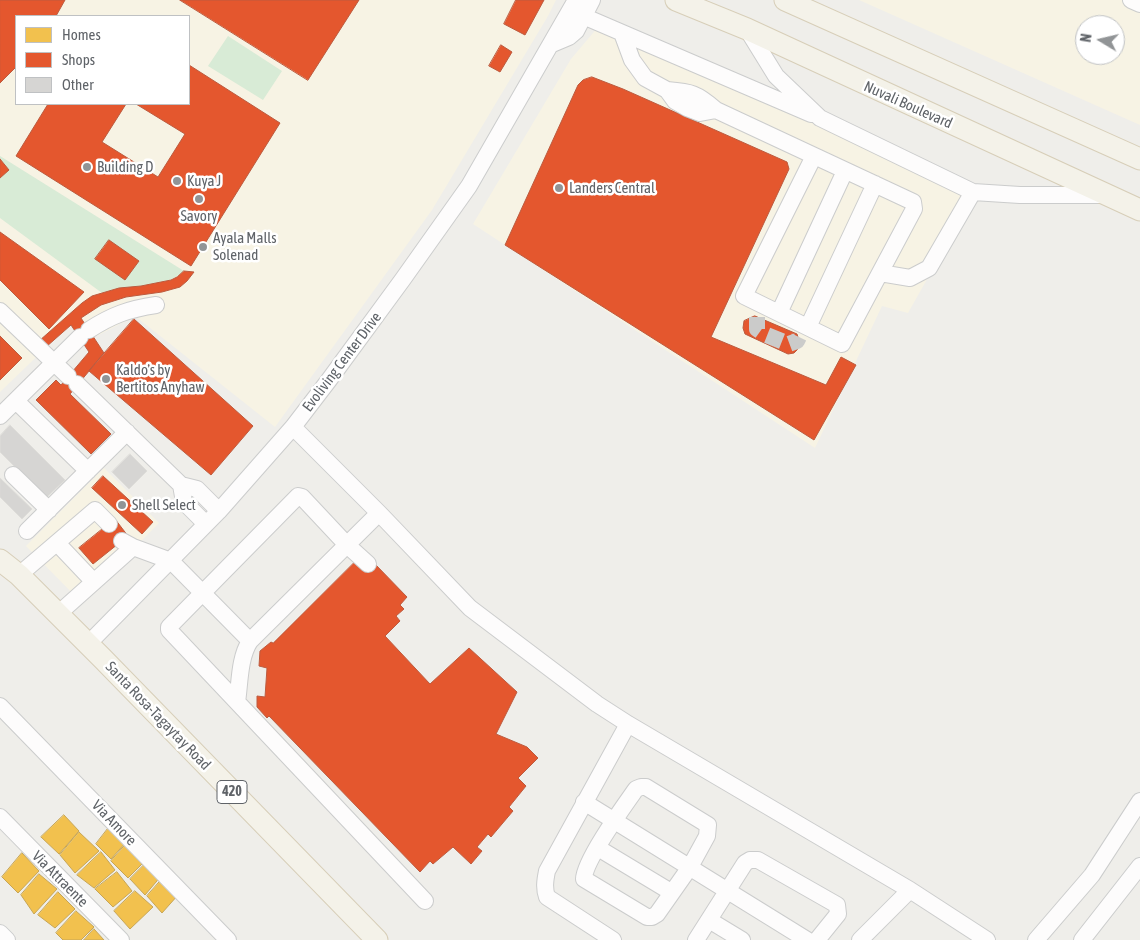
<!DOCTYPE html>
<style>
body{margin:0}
#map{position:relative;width:1140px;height:940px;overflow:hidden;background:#efeeea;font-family:"Asap Condensed",sans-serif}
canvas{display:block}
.legend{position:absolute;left:15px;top:15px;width:175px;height:90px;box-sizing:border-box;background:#fff;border:1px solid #bfc1c3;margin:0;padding:6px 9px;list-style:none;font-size:15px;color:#5f6368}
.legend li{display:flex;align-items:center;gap:10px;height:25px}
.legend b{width:25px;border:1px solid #bfc1c3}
.north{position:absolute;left:1075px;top:15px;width:50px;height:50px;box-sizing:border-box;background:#fff;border:1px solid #bfc1c3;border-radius:50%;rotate:279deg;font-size:14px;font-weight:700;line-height:20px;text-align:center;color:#5f6368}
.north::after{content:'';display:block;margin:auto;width:18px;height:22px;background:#919496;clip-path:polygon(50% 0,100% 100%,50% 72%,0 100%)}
</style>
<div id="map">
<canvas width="1140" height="940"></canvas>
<ul class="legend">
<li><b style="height:14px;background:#f2c14e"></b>Homes</li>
<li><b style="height:14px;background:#e4572e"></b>Shops</li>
<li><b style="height:14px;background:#d6d5d3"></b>Other</li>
</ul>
<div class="north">N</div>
</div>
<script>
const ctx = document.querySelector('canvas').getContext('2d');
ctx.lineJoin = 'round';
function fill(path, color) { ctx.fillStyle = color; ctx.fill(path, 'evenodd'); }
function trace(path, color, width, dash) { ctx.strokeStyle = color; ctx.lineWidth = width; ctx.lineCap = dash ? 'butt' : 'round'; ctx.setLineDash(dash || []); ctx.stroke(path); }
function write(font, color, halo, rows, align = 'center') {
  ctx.font = font + ' "Asap Condensed",sans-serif'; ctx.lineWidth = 5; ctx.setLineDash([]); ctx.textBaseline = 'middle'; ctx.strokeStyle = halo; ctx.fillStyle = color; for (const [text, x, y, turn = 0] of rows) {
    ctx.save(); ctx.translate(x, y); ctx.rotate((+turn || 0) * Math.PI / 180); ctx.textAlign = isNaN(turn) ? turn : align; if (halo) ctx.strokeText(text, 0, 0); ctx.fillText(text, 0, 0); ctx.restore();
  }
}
fill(new Path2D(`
 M0,0H556L548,16L432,210L275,427L135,316L97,336L81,318L56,338L0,392ZM16,16H189V104H16Z
 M859,0H1140V125ZM1085,25H1115V55H1085Z
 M604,20L974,196L908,313L882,306L815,448L473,224L571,59Z
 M104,468L159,523L81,602L26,546Z`), '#f7f3e4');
fill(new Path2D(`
 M228,36L282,71L263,100L208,66Z
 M0,156L184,271C167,288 125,286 102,293L0,218Z`), '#d8ebd6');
const homes = new Path2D(`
 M64,815L79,831L59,854L41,837Z
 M110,826L127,841L111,859L96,844Z
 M79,832L99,851L75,873L60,855Z
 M127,843L145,861L128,878L111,861Z
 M101,852L115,870L94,888L77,875Z
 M22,853L39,871L18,893L2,877Z
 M147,862L162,875L145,895L130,879Z
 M117,872L132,891L113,907L95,889Z
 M39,874L57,889L34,914L21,895Z
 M163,878L178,895L162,913L147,896Z
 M135,891L153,907L130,929L114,911Z
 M58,892L75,909L55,928L38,915Z
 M76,911L94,927L81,940H63L56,933Z
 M94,929L104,940H84Z`);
fill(homes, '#f2c14e');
trace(homes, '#c6a556', 1);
const shops = new Path2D(`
 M0,0H65L56,16H16V67L0,83Z
 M180,0H359L308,80Z
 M516,0H544L525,35L504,24Z
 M501,45L512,52L500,72L489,66Z
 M189,65L280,123L191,266L16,156L48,104H126L102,142L158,177L185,134L136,104H189Z
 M592,77L623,89L787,162L789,169L711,337L826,385L841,357L856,365L814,440L505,245L578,85L583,80Z
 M0,159L9,170L0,178Z
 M0,232L84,292L49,329L0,280Z
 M109,240L139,261L125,280L95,259Z
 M184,271L194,272L187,281L180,287L162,292L126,297L101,305L81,318L104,353L70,394L111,434L91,454L36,400L56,380L61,385L89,352L71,325L46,347L39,341L82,303L92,296L119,288L141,286L171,280L177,277Z
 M755,316L797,334L800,344L797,350L794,353L788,354L745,334L743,328L744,321Z
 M134,319L253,426L211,475L89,371Z
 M0,336L22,358L0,380Z
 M103,476L153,522L142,534L92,488Z
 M115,519L128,536L93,564L79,548Z
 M357,560L375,564L407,597L400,605L404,609L396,616L400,621L385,636L430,684L469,648L517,692L496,734L527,747L538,758L518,778L526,786L509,807L513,811L491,837L488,834L477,847L482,851L471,864L453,847L433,864L430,861L420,872L269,716L267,718L257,707V696L265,697L267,668L259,666L260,651L271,642L273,643Z`);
fill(shops, '#e4572e');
trace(shops, '#bc5b3f', 1);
const building = new Path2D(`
 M10,425L65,480L46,498L0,452V436Z
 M130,454L147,471L129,489L112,472Z
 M0,478L32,509L22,519L0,497Z`);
fill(building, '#d6d5d3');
trace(building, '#deddd9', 1);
trace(new Path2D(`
 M757,317V329L764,334L789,344L797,341L799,337`), '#cbcbca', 16, [16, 8]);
const minor = new Path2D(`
 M1131,0L1140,4
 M583,16L811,114
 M747,29L776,76L820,118L973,192L1020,195H1103
 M622,33L632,60L645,78L667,90L675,101L687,108L700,113L716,110
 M550,45L569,37L576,31L592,0
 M667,90C691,92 697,93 716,110L913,202L914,209L842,344L744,296L814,156
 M880,273L910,278L929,268L973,192
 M0,311L68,376
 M779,313L845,171
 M808,327L875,184
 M89,330C112,315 129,309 156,305
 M77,384L181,485L197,489L219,511
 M16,401L88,471
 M0,416L80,337
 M293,427L379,513L470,608L597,704L628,724L910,890L987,940
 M13,475L49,510
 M181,485L184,502L206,524
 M27,531L127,432
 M122,541L133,547L171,561L250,641
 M57,543L94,582
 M368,564L347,545L302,497L298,496L169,627V630L425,901
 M19,575L95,510L109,524
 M58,614L133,547
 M88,644L219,511L293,427L329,380L403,279L469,186L576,0
 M237,702C240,683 239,658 250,641L379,513
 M0,706L228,940
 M641,787H646L708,825L707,836L690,867L657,914L652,917H647L584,879C584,861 624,806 636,789Z
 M584,802L807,940
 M0,817L121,940
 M598,848L671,892
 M709,920L742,940
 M0,933L7,940
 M613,940L547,897C544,888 545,881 547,871L628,724
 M696,940L745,863L750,860H758L837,905L838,914L817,940
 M860,940L910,890
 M1036,940L1092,875L1140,801
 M1082,940L1140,866`);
const major = new Path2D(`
 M676,0L747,29L1140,210
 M785,0L1140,159
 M0,560L19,575L103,659L377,940`);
trace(minor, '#cbcccc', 18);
trace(major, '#d7ceb8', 23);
trace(minor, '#fdfcfc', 16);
trace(major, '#f4f2e9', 21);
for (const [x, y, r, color] of [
 [87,167,5,"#919496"],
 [177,181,5,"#919496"],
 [559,188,5,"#919496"],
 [199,199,5,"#919496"],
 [203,247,5,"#919496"],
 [106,379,5,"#919496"],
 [122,505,5,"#919496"]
]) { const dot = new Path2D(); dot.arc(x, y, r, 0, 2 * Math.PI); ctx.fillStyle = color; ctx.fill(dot); trace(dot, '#fff', 2); }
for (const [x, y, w] of [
 [232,792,30]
]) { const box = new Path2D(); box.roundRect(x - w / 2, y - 11.5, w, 23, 4); ctx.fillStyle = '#fff'; ctx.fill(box); trace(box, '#5f6368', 1); }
write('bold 14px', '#5f6368', null, [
 ["420",232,792]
]);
write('15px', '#5f6368', '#fff', [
 ["Nuvali Boulevard",908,105,24],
 ["Evoliving Center Drive",342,362,-53],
 ["Santa Rosa-Tagaytay Road",158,716,46],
 ["Via Amore",114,823,46],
 ["Via Attraente",60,879,45]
]);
write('15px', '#5f6368', '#fff', [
 ["Building D",97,167],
 ["Kuya J",187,181],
 ["Landers Central",569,188],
 ["Savory",199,216,"center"],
 ["Ayala Malls",213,238],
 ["Solenad",213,255],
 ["Kaldo's by",116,370],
 ["Bertitos Anyhaw",116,387],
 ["Shell Select",132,505]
], 'left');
</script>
